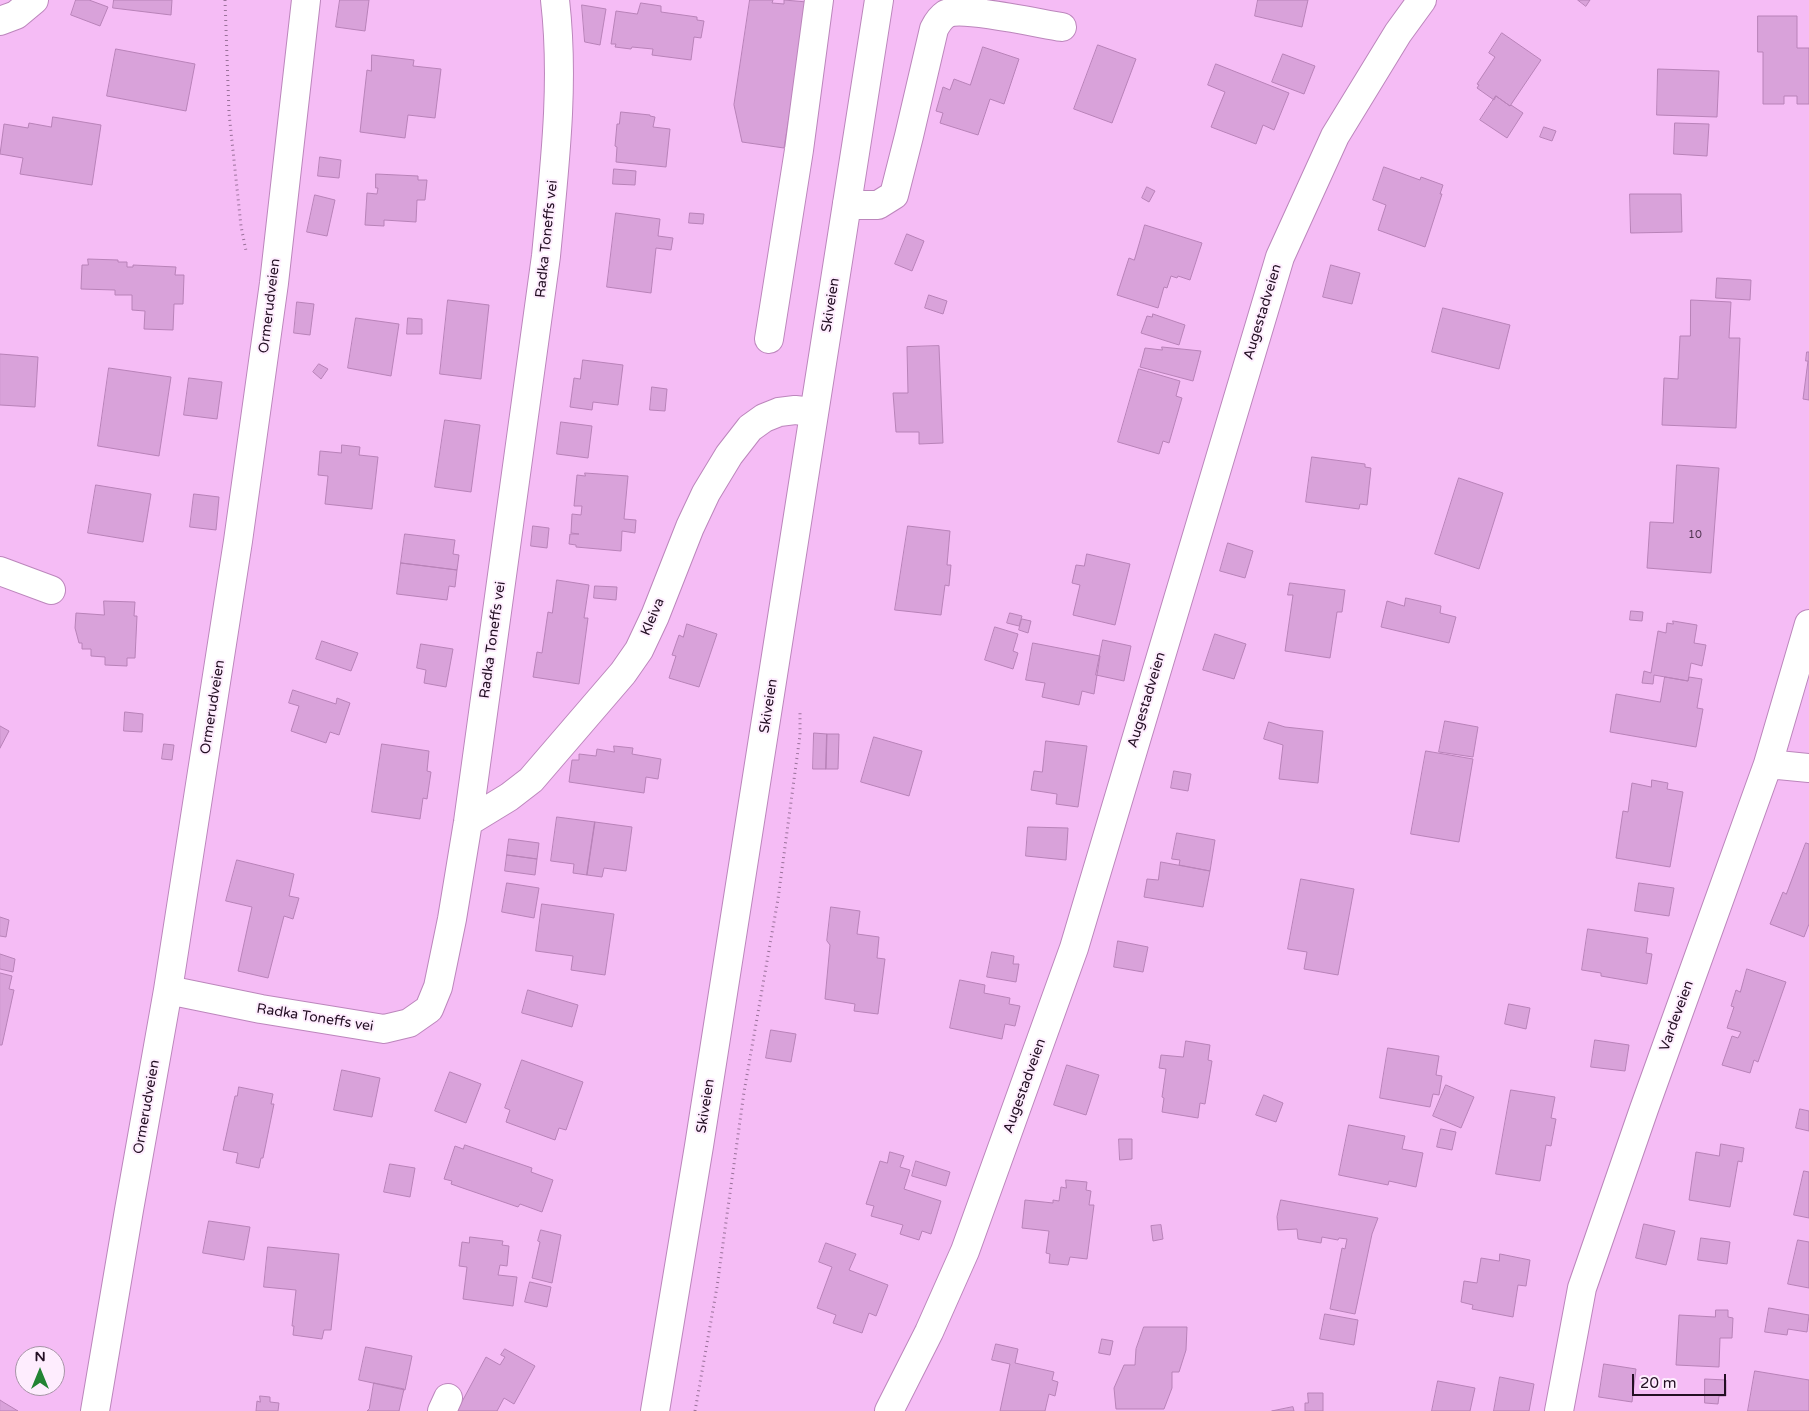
<!DOCTYPE html>
<style>
body{margin:0}
#map{position:relative;width:1809px;height:1411px;overflow:hidden;background:#f5bcf5;font-family:"Varela Round",sans-serif}
canvas{display:block}
.north{position:absolute;left:15px;top:1346px;width:50px;height:50px;box-sizing:border-box;background:#feedfe;border:1px solid #a694a6;border-radius:50%;rotate:0deg;font-size:14px;font-weight:700;line-height:20px;text-align:center;color:#230f23}
.north::after{content:'';display:block;margin:auto;width:18px;height:22px;background:#238334;clip-path:polygon(50% 0,100% 100%,50% 72%,0 100%)}
.scale{position:absolute;left:1632px;top:1374px;width:94px;height:22px;box-sizing:border-box;border:2px solid #230f23;border-top:0;padding-left:6px;font-size:15px;line-height:18px;white-space:nowrap;color:#230f23;-webkit-text-stroke:4px #feedfe;paint-order:stroke}
</style>
<div id="map">
<canvas width="1809" height="1411"></canvas>
<div class="north">N</div>
<div class="scale">20 m</div>
</div>
<script>
const ctx = document.querySelector('canvas').getContext('2d');
ctx.lineJoin = 'round';
function fill(path, color) { ctx.fillStyle = color; ctx.fill(path, 'evenodd'); }
function trace(path, color, width, dash) { ctx.strokeStyle = color; ctx.lineWidth = width; ctx.lineCap = dash ? 'butt' : 'round'; ctx.setLineDash(dash || []); ctx.stroke(path); }
function write(font, color, halo, rows, align = 'center') {
  ctx.font = font + ' "Varela Round",sans-serif'; ctx.lineWidth = 4; ctx.setLineDash([]); ctx.textBaseline = 'middle'; ctx.strokeStyle = halo; ctx.fillStyle = color; for (const [text, x, y, turn = 0] of rows) {
    ctx.save(); ctx.translate(x, y); ctx.rotate((+turn || 0) * Math.PI / 180); ctx.textAlign = isNaN(turn) ? turn : align; if (halo) ctx.strokeText(text, 0, 0); ctx.fillText(text, 0, 0); ctx.restore();
  }
}
const building = new Path2D(`
 M76,0H89L108,7L100,26L71,15Z
 M114,0H172L171,15L113,8Z
 M340,0H369L365,31L336,27Z
 M750,0H773L772,3L784,4V0L807,2L796,93H793L784,148L742,142L734,105Z
 M1258,0H1308L1302,27L1255,16Z
 M1578,0H1590L1586,6Z
 M641,3L661,6V12L697,17V20L704,21L701,38L694,37L691,60L652,55L653,49L632,47L631,49L615,47L616,44H611L616,11L637,14Z
 M582,5L606,9L600,45L585,42Z
 M1758,16H1797V48H1809V104H1797V96H1784V104H1763V52H1758Z
 M1502,33L1541,60L1510,106L1496,96L1494,100L1477,88L1479,85L1477,84L1495,57L1489,53Z
 M1098,45L1136,59L1112,123L1074,109Z
 M983,47L1019,59L1004,104L990,99L978,135L940,123L943,113L936,111L943,87L950,90L954,79L970,85Z
 M116,49L195,64L186,111L107,96Z
 M1283,54L1315,66L1304,94L1272,82Z
 M372,55L414,60L413,66L441,69L435,118L408,115L405,138L360,132L367,70L371,71Z
 M1216,64L1289,93L1274,130L1263,125L1256,144L1211,127L1225,92L1208,85Z
 M1658,69L1719,71L1717,117L1657,115Z
 M1496,96L1510,106L1511,105L1523,113L1507,138L1480,120Z
 M621,112L650,115V116L655,117L653,127L670,129L666,167L616,162L617,147L615,146L617,124H619Z
 M53,117L101,125L92,185L20,174L23,158L0,154L4,124L28,128L29,123L51,127Z
 M1675,123L1709,124L1707,156L1674,154Z
 M1544,127L1556,131L1552,141L1540,137Z
 M320,157L341,160L339,178L318,176Z
 M1384,167L1420,180L1421,177L1443,185L1440,194H1442L1425,247L1378,230L1386,205L1373,200Z
 M614,169L636,171L635,185L613,184Z
 M376,174L418,176V180H427L425,200H417L416,222L384,220V226L365,225L367,193L377,194L378,188H376Z
 M1147,187L1155,191L1149,202L1142,198Z
 M1630,194H1681L1682,232L1631,233Z
 M315,195L335,200L327,236L307,232Z
 M616,213L660,219L658,236L673,238L671,250L656,248L651,293L607,287Z
 M690,213L704,214L703,224L689,223Z
 M1145,225L1202,243L1190,280L1178,276L1177,278L1171,276L1167,288L1164,287L1158,308L1117,295L1129,258L1134,260Z
 M907,234L924,241L912,271L895,264Z
 M88,259L118,260V262H127V267H133V265L176,267L175,275H184L183,304H174L173,330L144,329L145,311L132,310V295H115V290L81,289L82,265H88Z
 M1331,265L1360,273L1352,304L1323,297Z
 M1717,278L1751,280L1750,300L1716,298Z
 M929,295L947,301L943,314L925,308Z
 M448,300L489,305L481,379L440,374Z
 M1691,300L1731,302L1729,338H1740L1736,428L1662,425L1664,378L1678,379L1680,336H1690Z
 M297,302L314,304L310,335L294,333Z
 M1443,308L1510,325L1499,369L1432,352Z
 M1153,314L1185,325L1179,345L1141,333L1147,316L1152,317Z
 M356,318L399,324L391,376L348,368Z
 M408,318L422,319V334H407Z
 M939,346L943,443L919,444V432H896L893,393H908L907,347Z
 M1162,347L1201,351L1193,381L1140,367L1145,348L1162,350Z
 M1807,352H1809V400L1803,399L1808,361H1806Z
 M0,354L38,357L35,407L0,405Z
 M583,360L623,365L618,405L593,402L592,410L570,407L574,378L580,379Z
 M319,364L328,369L321,379L313,372Z
 M109,368L171,377L159,456L98,446Z
 M1139,369L1180,381L1176,396L1182,398L1169,443L1163,441L1159,454L1118,442Z
 M189,378L222,382L217,419L184,415Z
 M652,387L667,389L665,411L650,410Z
 M445,420L480,425L471,492L435,487Z
 M561,422L592,426L588,458L557,454Z
 M342,445L360,447L359,455L378,457L372,509L325,504L328,476L318,475L320,451L341,453Z
 M1312,457L1365,464V467L1371,468L1367,505L1360,504L1359,509L1306,502Z
 M1677,465L1719,468L1711,573L1647,568L1650,522L1673,523Z
 M585,473L628,476L624,519L636,520L635,533L622,531L621,551L576,547V545L569,544L570,534H579L571,533L572,514L581,515L582,506H574L577,475L585,476Z
 M1459,478L1503,493L1479,569L1435,554Z
 M96,485L151,494L143,542L88,533Z
 M194,494L219,497L216,530L190,527Z
 M533,526L549,528L547,548L531,546Z
 M908,526L950,531L947,565H951L949,586L945,585L941,615L895,610Z
 M405,534L455,540L453,554L459,555L457,570L401,563Z
 M1228,543L1253,551L1245,578L1220,571Z
 M1087,554L1130,564L1115,625L1073,615L1080,585L1072,583L1076,565L1084,566Z
 M401,563L457,570L455,587L449,586L447,600L397,594Z
 M557,580L589,585L584,618H588L579,684L533,677L537,652L542,653L548,612L552,613Z
 M1290,583L1345,590L1342,612H1337L1330,658L1285,651L1293,595H1288Z
 M595,586L617,587L616,600L594,598Z
 M1406,598L1441,606L1440,613L1456,617L1449,643L1381,627L1387,601L1404,606Z
 M104,601L135,602L134,616H137L135,658H127V666L105,665V657L91,656V649H82V643H79L75,628L76,613L104,615Z
 M1631,611L1643,612L1642,621L1630,620Z
 M1010,613L1022,616L1019,626L1007,623Z
 M1022,619L1031,621L1028,633L1019,630Z
 M1673,621L1697,625L1694,643L1706,645L1702,666L1691,663L1688,681L1654,675L1653,684L1642,683L1644,671L1651,673L1658,631L1666,633L1667,623L1673,624Z
 M687,624L717,634L699,687L669,678L676,656L672,655L679,635L683,637Z
 M995,627L1018,634L1013,651L1018,653L1013,669L985,660Z
 M1215,634L1246,644L1234,679L1203,670Z
 M1103,640L1131,646L1124,681L1096,675Z
 M322,641L358,653L351,671L316,659Z
 M1033,643L1100,656L1094,694L1082,691L1079,705L1042,697L1045,683L1026,680Z
 M421,644L453,649L446,687L424,683L426,670L417,668Z
 M1665,677L1688,681L1689,677L1702,679L1697,708L1703,709L1696,747L1610,732L1616,694L1660,702Z
 M293,690L336,704L337,698L350,703L339,735L330,732L326,743L291,731L299,706L289,703Z
 M125,712L143,714L142,732L124,731Z
 M1445,721L1478,727L1473,757L1439,752Z
 M1269,722L1285,727L1323,731L1318,783L1279,779L1283,745L1264,739Z
 M0,726L9,731L0,748Z
 M814,733L827,734L826,769H813Z
 M827,734H839L838,769H826Z
 M874,737L922,751L909,796L861,782Z
 M1046,741L1087,746L1078,807L1056,804L1057,794L1031,790L1034,771L1042,772Z
 M164,744L174,745L172,760L162,759Z
 M382,744L429,751L427,771L431,772L427,799L423,798L420,819L372,812Z
 M614,746L633,748L632,754L661,759L658,779L646,777L644,793L569,782L572,760H579V754L596,756L597,749L614,752Z
 M1426,751L1473,759L1459,842L1411,834Z
 M1174,771L1191,774L1188,791L1171,788Z
 M1652,780L1668,783L1667,789L1683,792L1670,867L1616,858L1623,811L1628,812L1632,783L1651,787Z
 M557,817L595,822L587,875L573,873L574,864L551,861Z
 M595,822L632,827L626,871L604,868L602,877L587,875Z
 M1028,827L1068,828L1066,860L1026,856Z
 M1177,833L1215,840L1210,871L1179,865L1180,860L1172,859Z
 M509,839L539,843L537,859L507,855Z
 M1806,843L1809,844V924L1804,937L1770,924L1783,892L1786,894Z
 M507,855L537,859L535,875L505,871Z
 M237,860L294,874L289,896L299,898L293,919L284,916L268,978L238,971L252,907L226,901Z
 M1161,862L1210,871L1203,907L1144,897L1147,879L1158,880Z
 M1301,879L1354,889L1338,975L1304,969L1307,952L1288,949Z
 M507,883L539,888L534,918L502,912Z
 M1639,883L1674,888L1669,916L1635,911Z
 M542,904L614,914L605,975L571,970L573,956L536,951Z
 M831,907L860,911L857,934L879,937L877,958L885,959L878,1014L854,1011L855,1004L825,999L830,945L827,941Z
 M0,917L9,920L6,937L0,936Z
 M1588,929L1648,938L1646,953L1652,954L1647,984L1601,976V973L1582,970Z
 M1118,941L1148,947L1143,972L1114,967Z
 M992,952L1014,956L1013,964H1019L1016,982L987,977Z
 M0,954L15,959L13,972L0,969Z
 M1747,969L1786,982L1758,1062L1754,1060L1750,1073L1722,1065L1732,1036L1738,1038L1741,1032L1727,1028L1734,1007L1731,1006L1736,990L1740,992Z
 M0,973L12,976L9,989L14,990L2,1045H0Z
 M960,980L985,985L984,993L1010,998L1009,1004L1020,1006L1015,1026L1005,1024L1002,1039L950,1028Z
 M528,990L578,1005L572,1027L522,1013Z
 M1509,1004L1530,1008L1526,1029L1505,1024Z
 M771,1030L796,1034L791,1062L766,1058Z
 M1595,1040L1629,1045L1625,1071L1591,1067Z
 M1186,1041L1210,1045L1208,1060L1212,1061L1205,1104L1200,1103L1198,1118L1162,1112L1164,1098L1162,1097L1166,1069L1159,1068L1161,1055L1183,1057Z
 M1388,1048L1439,1056L1436,1075L1442,1076L1439,1095L1433,1094L1430,1107L1380,1098Z
 M522,1060L583,1082L566,1130L559,1128L555,1140L506,1122L510,1110L505,1108Z
 M1067,1065L1099,1075L1086,1115L1054,1105Z
 M342,1070L380,1078L372,1117L334,1110Z
 M450,1072L481,1084L466,1123L435,1111Z
 M1446,1085L1474,1097L1461,1128L1433,1116Z
 M239,1087L273,1094L271,1104H274L263,1158H261L259,1168L236,1163L238,1153L223,1150L235,1096H237Z
 M1511,1090L1555,1097L1551,1118L1556,1119L1551,1146L1546,1145L1540,1181L1496,1174Z
 M1264,1095L1283,1103L1276,1122L1256,1115Z
 M1800,1109L1809,1111V1131L1796,1128Z
 M1349,1125L1405,1136L1402,1149L1423,1153L1416,1187L1389,1181L1388,1185L1339,1175Z
 M1441,1129L1456,1132L1452,1150L1437,1147Z
 M1119,1139H1132V1159L1120,1160Z
 M1721,1144L1744,1148L1742,1162L1738,1161L1730,1207L1689,1200L1696,1152L1719,1156Z
 M465,1145L532,1168L531,1172L553,1180L542,1212L520,1204L518,1207L451,1184L452,1181L444,1179L455,1146L463,1149Z
 M890,1152L904,1156L900,1167L910,1170L904,1189L941,1201L931,1234L922,1231L919,1240L900,1234L903,1225L871,1216L874,1206L866,1204L880,1161L887,1163Z
 M916,1161L950,1172L946,1186L912,1176Z
 M390,1164L415,1168L410,1197L384,1192Z
 M1804,1171L1809,1172V1218L1794,1215Z
 M1066,1180L1087,1182L1086,1190L1091,1191L1089,1205H1094L1087,1259L1070,1257L1068,1265L1049,1263L1050,1254L1046,1253L1049,1231L1022,1228L1025,1200L1053,1203V1200L1059,1201L1061,1187L1066,1188Z
 M1281,1200L1378,1218L1372,1234L1355,1314L1330,1309L1342,1248L1345,1249L1347,1239L1339,1238L1338,1240L1322,1237L1321,1243L1298,1239L1297,1229L1278,1230L1277,1217Z
 M209,1221L250,1227L244,1260L203,1253Z
 M1644,1224L1675,1231L1666,1265L1636,1258Z
 M1161,1225L1163,1239L1153,1241L1151,1226Z
 M541,1230L561,1235L552,1283L532,1278L540,1242L538,1241Z
 M470,1237L503,1241L502,1245L509,1246L507,1266L500,1265L498,1275L517,1277L513,1306L463,1299L467,1267L459,1266L462,1242L469,1243Z
 M1701,1238L1730,1242L1727,1264L1698,1260Z
 M1798,1240L1809,1242V1288L1788,1284Z
 M826,1243L856,1254L849,1270L888,1285L876,1316L869,1313L862,1333L833,1323L836,1315L817,1308L832,1267L819,1262Z
 M268,1247L339,1254L331,1330H324L322,1339L293,1335L294,1326H292L296,1290L264,1287Z
 M1500,1254L1530,1260L1526,1286L1518,1285L1513,1317L1472,1309L1473,1305L1461,1302L1464,1281L1477,1283L1481,1258L1499,1261Z
 M530,1282L551,1287L547,1307L525,1302Z
 M1769,1308L1809,1315L1807,1332L1788,1329L1787,1335L1765,1332Z
 M1716,1310H1728V1317L1733,1318L1732,1338H1720L1719,1367L1676,1365L1679,1315L1715,1317Z
 M1325,1314L1358,1320L1354,1345L1320,1339Z
 M1144,1327H1187L1186,1350L1179,1372H1172V1388L1164,1409H1116L1114,1388L1124,1365H1135L1136,1349Z
 M1102,1339L1113,1341L1110,1355L1099,1353Z
 M996,1344L1018,1349L1015,1363L1054,1372L1052,1380L1058,1382L1055,1396L1049,1394L1045,1411H1000L1010,1364L992,1360Z
 M366,1347L412,1356L405,1390L359,1380Z
 M505,1349L535,1366L514,1404L504,1398L497,1411H457L486,1357L500,1365L505,1357L501,1355Z
 M1604,1364L1636,1369L1632,1402L1599,1397Z
 M1755,1371L1809,1380V1411H1748Z
 M1500,1377L1534,1384L1529,1411H1494Z
 M1705,1379L1726,1380V1396H1719L1718,1404L1705,1403Z
 M1438,1381L1475,1388L1470,1411H1432Z
 M374,1383L404,1389L399,1411H367L369,1409Z
 M1308,1393H1323V1411H1305V1403H1308Z
 M260,1396L270,1397V1402L279,1403L278,1411H256L257,1401L260,1402Z
 M0,1400L3,1402L18,1411H0Z
 M1293,1407L1294,1411H1272Z`);
fill(building, '#d9a2da');
trace(building, '#b882b8', 1);
const minor = new Path2D(`
 M0,21L16,15L34,0
 M847,205H878L894,195L909,136L934,29C937,23 940,18 946,14C962,6 1041,24 1062,27
 M769,339L799,150L819,0
 M0,571L51,590
 M1768,764L1809,768
 M468,822L509,797L531,780L623,673L639,650L655,616L690,527L706,493L729,455L750,428L764,418L779,412L795,410L813,412
 M168,990L261,1009L384,1029L409,1023L429,1009L438,987L452,919L468,822L546,256C554,171 565,85 555,0
 M95,1411L129,1210L168,990L238,541L274,283L306,0
 M442,1411L448,1398
 M889,1411L929,1332L965,1251L1074,948L1280,257L1335,136L1398,33L1422,0
 M1559,1411L1582,1288L1644,1109L1768,764L1809,624`);
const major = new Path2D(`
 M655,1411L699,1146L879,0`);
trace(minor, '#bc86bc', 30);
trace(major, '#bc86bc', 30);
trace(new Path2D(`
 M225,0L229,113L241,226L246,251
 M695,1411L717,1287L744,1092L778,899L800,735V712`), '#9a719a', 3, [1, 4]);
trace(minor, '#fff', 28);
trace(major, '#fff', 28);
write('11px', '#503451', null, [
 ["10",1695,535]
]);
write('14px', '#230f23', '#feedfe', [
 ["Radka Toneffs vei",547,239,-84],
 ["Skiveien",831,305,-81],
 ["Ormerudveien",270,306,-83],
 ["Augestadveien",1263,312,-73],
 ["Kleiva",653,617,-67],
 ["Radka Toneffs vei",493,640,-82],
 ["Augestadveien",1147,700,-73],
 ["Skiveien",769,706,-81],
 ["Ormerudveien",213,707,-81],
 ["Vardeveien",1677,1016,-70],
 ["Radka Toneffs vei",315,1018,9],
 ["Augestadveien",1025,1086,-70],
 ["Skiveien",706,1106,-81],
 ["Ormerudveien",147,1107,-80]
]);
</script>
